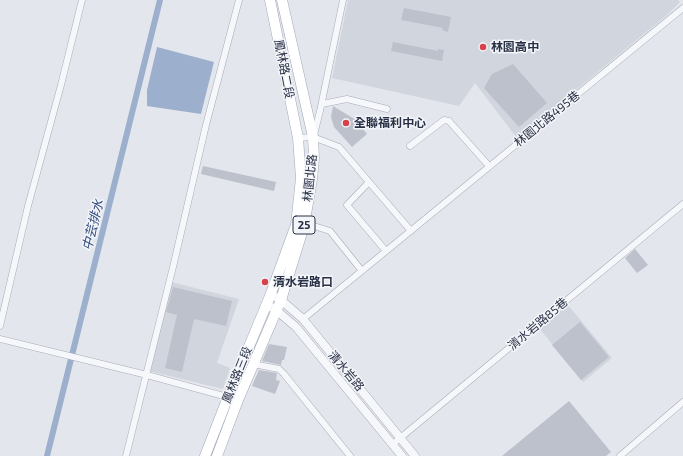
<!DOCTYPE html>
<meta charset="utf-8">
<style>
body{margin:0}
canvas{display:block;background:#e3e6ec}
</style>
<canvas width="683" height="456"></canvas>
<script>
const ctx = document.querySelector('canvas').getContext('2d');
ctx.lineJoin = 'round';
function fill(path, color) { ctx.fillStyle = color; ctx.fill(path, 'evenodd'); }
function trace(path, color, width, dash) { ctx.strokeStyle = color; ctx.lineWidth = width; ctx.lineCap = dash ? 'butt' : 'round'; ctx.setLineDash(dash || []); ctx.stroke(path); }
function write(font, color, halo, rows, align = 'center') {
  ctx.font = font + ' "Exo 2","Noto Sans TC",sans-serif'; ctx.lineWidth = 3; ctx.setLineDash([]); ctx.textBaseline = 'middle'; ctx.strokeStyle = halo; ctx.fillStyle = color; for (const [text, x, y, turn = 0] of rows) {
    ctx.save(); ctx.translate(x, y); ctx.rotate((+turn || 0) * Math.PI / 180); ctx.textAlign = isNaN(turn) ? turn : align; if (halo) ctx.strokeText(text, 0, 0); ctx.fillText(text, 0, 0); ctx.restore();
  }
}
fill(new Path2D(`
 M348,0H678L680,2L666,16L517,138L475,83L459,106L332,78Z
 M171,282L239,299L217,363L230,368L223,389L149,371Z
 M568,305L612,358L583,382L539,328Z`), '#d1d5de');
fill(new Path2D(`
 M157,47L214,62L201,114L147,106V90Z`), '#9cb0ce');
trace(new Path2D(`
 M47,456L160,0`), '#9cb0ce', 6);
fill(new Path2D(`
 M404,8L451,17L448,32L442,30L443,28L401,20Z
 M393,42L438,51V49L444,50L442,61L391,51Z
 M513,64L547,103L519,127L484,88L492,74Z
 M333,106L356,120L367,134L352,147L334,127L331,117Z
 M203,166L276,182L274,191L201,174Z
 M635,249L648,265L637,273L625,258Z
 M173,287L232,301L226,326L194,319L182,372L165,368L177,315L166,312Z
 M580,322L609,357L581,380L552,345Z
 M269,344L287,347L284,360H282L281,365L262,361Z
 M259,370L277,373L276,380L280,381L275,394L252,386Z
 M569,401L611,452L606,456H502Z`), '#bdc1cc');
const minor = new Path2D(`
 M322,104L347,99L387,109
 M314,135L320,111L343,0
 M298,138L313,137L339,147L411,231
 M410,146L444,120L449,121L489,166
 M369,182L347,205L386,251
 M304,223L330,231L362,271
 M303,319L683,8
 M0,326L28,206L61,85L82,0
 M0,339L147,375L231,398
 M253,364L279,369L284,374L350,456
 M393,444L683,204
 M126,456L174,263L206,125L239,0
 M620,456L683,402`);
const tertiary = new Path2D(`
 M270,294L281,300L303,319L415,456
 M266,304L276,310L296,327L402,456`);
const primary = new Path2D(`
 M205,456L228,397L270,296L296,225L301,178L298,138L270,0
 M217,456L238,400L281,300L304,226L312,179L314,158L313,137L282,0`);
trace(minor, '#a7acb7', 7);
trace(tertiary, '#a7acb7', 9);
trace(primary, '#a1a9b9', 11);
trace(minor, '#f6f7fa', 6);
trace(tertiary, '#f6f7fa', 8);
trace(primary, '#fff', 10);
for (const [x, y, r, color] of [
 [483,47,4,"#d8414a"],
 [346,123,4,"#d8414a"],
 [265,282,4,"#d8414a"]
]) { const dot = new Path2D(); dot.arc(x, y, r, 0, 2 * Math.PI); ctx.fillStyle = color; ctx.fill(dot); trace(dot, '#f3f5f9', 1.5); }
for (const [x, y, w] of [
 [304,225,22]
]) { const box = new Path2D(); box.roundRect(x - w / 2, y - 9, w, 18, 3); ctx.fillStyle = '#f3f5f9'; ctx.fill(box); trace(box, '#293146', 1); }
write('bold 11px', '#293146', null, [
 ["25",304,225]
]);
write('bold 12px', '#293146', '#f3f5f9', [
 ["林園高中",491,47],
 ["全聯福利中心",354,123],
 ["清水岩路口",273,282]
], 'left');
write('12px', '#293146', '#f3f5f9', [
 ["鳳林路二段",284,69,79],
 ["林園北路495巷",547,119,-39],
 ["林園北路",310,178,-84],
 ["清水岩路85巷",538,324,-40],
 ["清水岩路",346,371,50],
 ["鳳林路三段",237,375,-68]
]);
write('italic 13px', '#304b7d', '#f3f5f9', [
 ["中芸排水",93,225,-76]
]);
</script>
